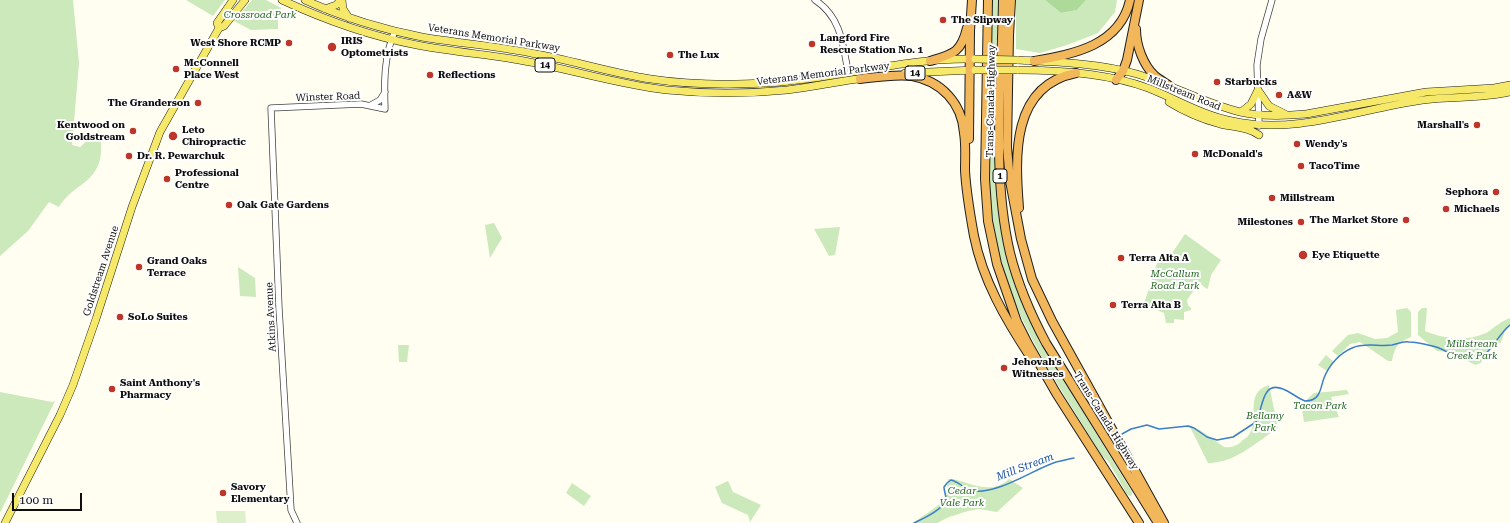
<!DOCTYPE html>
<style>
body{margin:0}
#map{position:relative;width:1510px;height:523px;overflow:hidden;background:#fffef0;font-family:"Roboto Serif",serif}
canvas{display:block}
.scale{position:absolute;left:12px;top:493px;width:70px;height:18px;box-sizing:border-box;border:2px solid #0e0e0e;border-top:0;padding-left:5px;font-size:12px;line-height:14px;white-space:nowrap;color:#0e0e0e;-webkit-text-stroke:3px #fff;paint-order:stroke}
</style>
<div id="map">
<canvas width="1510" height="523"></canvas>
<div class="scale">100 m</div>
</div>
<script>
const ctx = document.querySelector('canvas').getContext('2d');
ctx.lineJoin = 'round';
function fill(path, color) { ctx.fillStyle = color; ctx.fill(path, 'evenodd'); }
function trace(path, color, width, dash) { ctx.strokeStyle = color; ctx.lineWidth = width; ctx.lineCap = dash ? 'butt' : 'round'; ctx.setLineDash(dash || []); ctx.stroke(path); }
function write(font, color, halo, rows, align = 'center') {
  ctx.font = font + ' "Roboto Serif",serif'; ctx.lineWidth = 4; ctx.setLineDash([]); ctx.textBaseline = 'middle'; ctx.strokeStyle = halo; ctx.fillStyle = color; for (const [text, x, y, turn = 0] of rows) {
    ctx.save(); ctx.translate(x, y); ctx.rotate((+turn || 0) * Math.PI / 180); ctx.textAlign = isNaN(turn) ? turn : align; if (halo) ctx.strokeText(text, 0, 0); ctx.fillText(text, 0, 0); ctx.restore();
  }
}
fill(new Path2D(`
 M0,0H73L79,63L72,145L80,147L99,130C103,150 103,168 85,182C75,190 66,195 59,207L49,202L28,231L0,256Z
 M186,0H225L213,16Z
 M252,0H266L281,8L278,21V29L251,30L234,21Z
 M993,0H999L998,37L996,41V51H990Z
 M1016,0H1045L1061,13L1077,10L1086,0H1117L1115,12L1098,33L1067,45L1040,53L1016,49Z
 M989,75H997L993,121L996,133L998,201L1000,220L1010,267L1019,294L1032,324L1047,353L1132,492V495L1130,496L1127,494L1108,461L1102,456L1098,449C1054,378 1005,308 992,223C985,174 989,124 989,75Z
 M494,223L502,238L490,258L485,225Z
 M840,227L835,255L829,256L814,229Z
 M1185,234L1221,260L1211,275L1208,288L1207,289L1199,283L1187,300L1188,305L1191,308V310L1184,312V320L1174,319V323H1166L1164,313L1152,308L1143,307L1160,254L1168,259Z
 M238,267L255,278L256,297L240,296Z
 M1407,308L1411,312V337C1398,342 1394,348 1392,361H1388L1360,342L1350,344L1338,356L1332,351L1348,335L1358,333L1375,339L1387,338L1398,332L1396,310Z
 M1422,308H1427L1425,331C1445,339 1465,342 1486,333C1491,331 1494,326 1499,324C1502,321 1506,320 1510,318V325L1505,331L1501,342L1494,348L1485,352L1481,363L1475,365L1451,352L1437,351L1418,335V312Z
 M398,345H409L407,362H399Z
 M1326,355L1334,362L1327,371L1318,365Z
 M1269,385L1278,428C1256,442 1236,463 1208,463L1189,425L1200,430L1224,447C1230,448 1237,446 1241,442C1243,439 1247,438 1248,436C1262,419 1242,394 1269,385Z
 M1347,390L1349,394L1331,397L1339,417L1304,422L1301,402H1304L1314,393Z
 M0,392L52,402L55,401L0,513Z
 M948,479H953C973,484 991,495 1009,479L1023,488L997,512L979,509L968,511L949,517L937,523H913L943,502L946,496Z
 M728,481L733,492L761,505L750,522L748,515L722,503L715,487Z
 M572,483L591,496L584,506L566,493Z`), '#cbe9ba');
fill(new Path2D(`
 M1045,0H1086L1077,10L1061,13Z`), '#add999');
fill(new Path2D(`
 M245,511L246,523H217L216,511Z`), '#def0cb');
trace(new Path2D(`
 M1122,434L1131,429L1147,425L1159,429L1188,426L1194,428L1207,437L1217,440L1233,437L1256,422C1263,410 1261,380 1283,389C1291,392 1297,398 1305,401C1310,401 1315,400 1318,395C1321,391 1322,383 1324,378C1329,365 1340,353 1352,348C1365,342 1379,347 1392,345C1397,344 1403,341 1409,342C1418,342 1428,345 1436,347C1449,351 1462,363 1476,359C1492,354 1497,335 1510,325
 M914,523C922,519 945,509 946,499C946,495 944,491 944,487L947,483L951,480C960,482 965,490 973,491C999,494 1032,470 1056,462C1062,461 1068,459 1074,458`), '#3d7ecb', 1.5);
const minor = new Path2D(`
 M815,0C841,17 843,44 848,72
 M371,105L380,100L385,92
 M1259,126L1257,65L1261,39L1272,0
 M297,523L291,510L290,492L279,308L271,108L361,104L385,109C384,82 384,55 395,31`);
const major = new Path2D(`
 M282,0C325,20 370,36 417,45C449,51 481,54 513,59C564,67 614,84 667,90C707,94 747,94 787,90C813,87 839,81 865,78
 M305,0C342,17 382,29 422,37C458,43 495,46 531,53C571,60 611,73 651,79C690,85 729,85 767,83C837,79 905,57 975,59
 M342,0L343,9L349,18
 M325,9L336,5L341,0
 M219,28L217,23L233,0
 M1017,60C1057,62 1098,63 1137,74C1172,85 1204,103 1240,112C1262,117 1284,116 1306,114L1426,92L1494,88L1510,85
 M1017,70C1060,70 1107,73 1148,88C1176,99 1202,115 1232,121C1297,135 1359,109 1423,100C1452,96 1482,99 1510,92
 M905,73L975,70
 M1258,90L1269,106L1285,114
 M1169,102C1185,112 1202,119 1220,124C1234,127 1248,127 1259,135
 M1241,112L1251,104L1258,90
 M5,523L60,415L73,385L96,319L132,207L160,132L219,28L224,26L245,0`);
const highway = new Path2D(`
 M988,0L985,179L988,221L997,264L1017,322L1028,344L1056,393L1139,523
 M1003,0C1002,84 991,171 1010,253C1018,285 1031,315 1046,343L1158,523
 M1011,0L1009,35L1007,147L1010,181L1021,239L1032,279L1052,321L1164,523
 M1136,29C1136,45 1143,65 1155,76C1160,80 1166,83 1171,87
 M930,61C953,54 961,53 967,28
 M1034,61C1073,54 1120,46 1130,0
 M860,79C877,77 895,74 912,76C941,81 962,103 964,133C966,145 965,157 965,170C966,191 970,214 974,236C983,281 1006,320 1031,358
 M1116,80L1123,71L1127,60L1139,0
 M969,139L970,31L972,0
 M1019,208C1015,156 1011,86 1076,73`);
trace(minor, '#414141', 7);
trace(major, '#1f1f1f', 8);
trace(highway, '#1f1f1f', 10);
trace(minor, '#fff', 5.5);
trace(major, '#f6e868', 7);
trace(highway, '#f2b65b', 8);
const majorBridge = new Path2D(`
 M975,59L1017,60
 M975,70H1017`);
trace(majorBridge, '#1f1f1f', 8, []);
trace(majorBridge, '#f6e868', 7);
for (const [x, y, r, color] of [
 [943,20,4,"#bd3628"],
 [289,43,4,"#bd3628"],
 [812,44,4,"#bd3628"],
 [332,47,5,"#bd3628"],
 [670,55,4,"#bd3628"],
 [176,69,4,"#bd3628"],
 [430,75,4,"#bd3628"],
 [1217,82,4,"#bd3628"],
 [1279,95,4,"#bd3628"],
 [198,103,4,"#bd3628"],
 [1477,125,4,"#bd3628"],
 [133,131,4,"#bd3628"],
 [173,136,5,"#bd3628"],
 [1297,144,4,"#bd3628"],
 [1195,154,4,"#bd3628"],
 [129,156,4,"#bd3628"],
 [1301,166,4,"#bd3628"],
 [167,179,4,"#bd3628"],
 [1496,192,4,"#bd3628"],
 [1272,198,4,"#bd3628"],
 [229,205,4,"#bd3628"],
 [1446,209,4,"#bd3628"],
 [1406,220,4,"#bd3628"],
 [1301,222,4,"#bd3628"],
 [1303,255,5,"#bd3628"],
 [1121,258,4,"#bd3628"],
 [139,267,4,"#bd3628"],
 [1113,305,4,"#bd3628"],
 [120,317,4,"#bd3628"],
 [1004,368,4,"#bd3628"],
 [112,389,4,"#bd3628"],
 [223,493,4,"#bd3628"]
]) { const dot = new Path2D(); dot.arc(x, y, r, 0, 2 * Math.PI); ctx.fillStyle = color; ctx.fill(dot); trace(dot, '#fff', 1.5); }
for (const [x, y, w] of [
 [545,65,20],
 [915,73,20],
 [1000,176,14]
]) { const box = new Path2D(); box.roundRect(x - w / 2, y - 7, w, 14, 3); ctx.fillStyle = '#fff'; ctx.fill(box); trace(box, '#0e0e0e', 1); }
write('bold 9px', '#0e0e0e', null, [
 ["14",545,65],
 ["14",915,73],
 ["1",1000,176]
]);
write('italic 10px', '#23661f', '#fff', [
 ["Crossroad Park",260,15],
 ["McCallum",1175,274],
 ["Road Park",1175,286],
 ["Millstream",1472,344],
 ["Creek Park",1472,356],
 ["Tacon Park",1320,406],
 ["Bellamy",1265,416],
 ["Park",1265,428],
 ["Cedar",962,491],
 ["Vale Park",962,503]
]);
write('bold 10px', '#0e0e0e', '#fff', [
 ["The Slipway",951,20],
 ["Langford Fire",820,38],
 ["Rescue Station No. 1",820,50],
 ["IRIS",341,41],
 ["Optometrists",341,53],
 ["West Shore RCMP",281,43,"right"],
 ["The Lux",678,55],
 ["McConnell",184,63],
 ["Place West",184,75],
 ["Reflections",438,75],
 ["Starbucks",1225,82],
 ["A&W",1287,95],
 ["The Granderson",190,103,"right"],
 ["Kentwood on",125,125,"right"],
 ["Goldstream",125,137,"right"],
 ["Marshall's",1469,125,"right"],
 ["Leto",182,130],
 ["Chiropractic",182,142],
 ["Wendy's",1305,144],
 ["McDonald's",1203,154],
 ["Dr. R. Pewarchuk",137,156],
 ["TacoTime",1309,166],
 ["Professional",175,173],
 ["Centre",175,185],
 ["Sephora",1488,192,"right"],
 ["Millstream",1280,198],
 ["Oak Gate Gardens",237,205],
 ["Michaels",1454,209],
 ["The Market Store",1398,220,"right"],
 ["Milestones",1293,222,"right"],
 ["Eye Etiquette",1312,255],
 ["Terra Alta A",1129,258],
 ["Grand Oaks",147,261],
 ["Terrace",147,273],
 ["Terra Alta B",1121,305],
 ["SoLo Suites",128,317],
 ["Jehovah's",1012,362],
 ["Witnesses",1012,374],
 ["Saint Anthony's",120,383],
 ["Pharmacy",120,395],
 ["Savory",231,487],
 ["Elementary",231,499]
], 'left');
write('10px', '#0e0e0e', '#fff', [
 ["Veterans Memorial Parkway",494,38,9],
 ["Veterans Memorial Parkway",823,74,-7],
 ["Millstream Road",1184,93,22],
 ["Winster Road",328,97,-2],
 ["Trans-Canada Highway",991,101,-89],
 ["Goldstream Avenue",101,271,-72],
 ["Atkins Avenue",271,317,-93],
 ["Trans-Canada Highway",1106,421,58]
]);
write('italic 11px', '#19519f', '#fff', [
 ["Mill Stream",1025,467,-21]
]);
</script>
